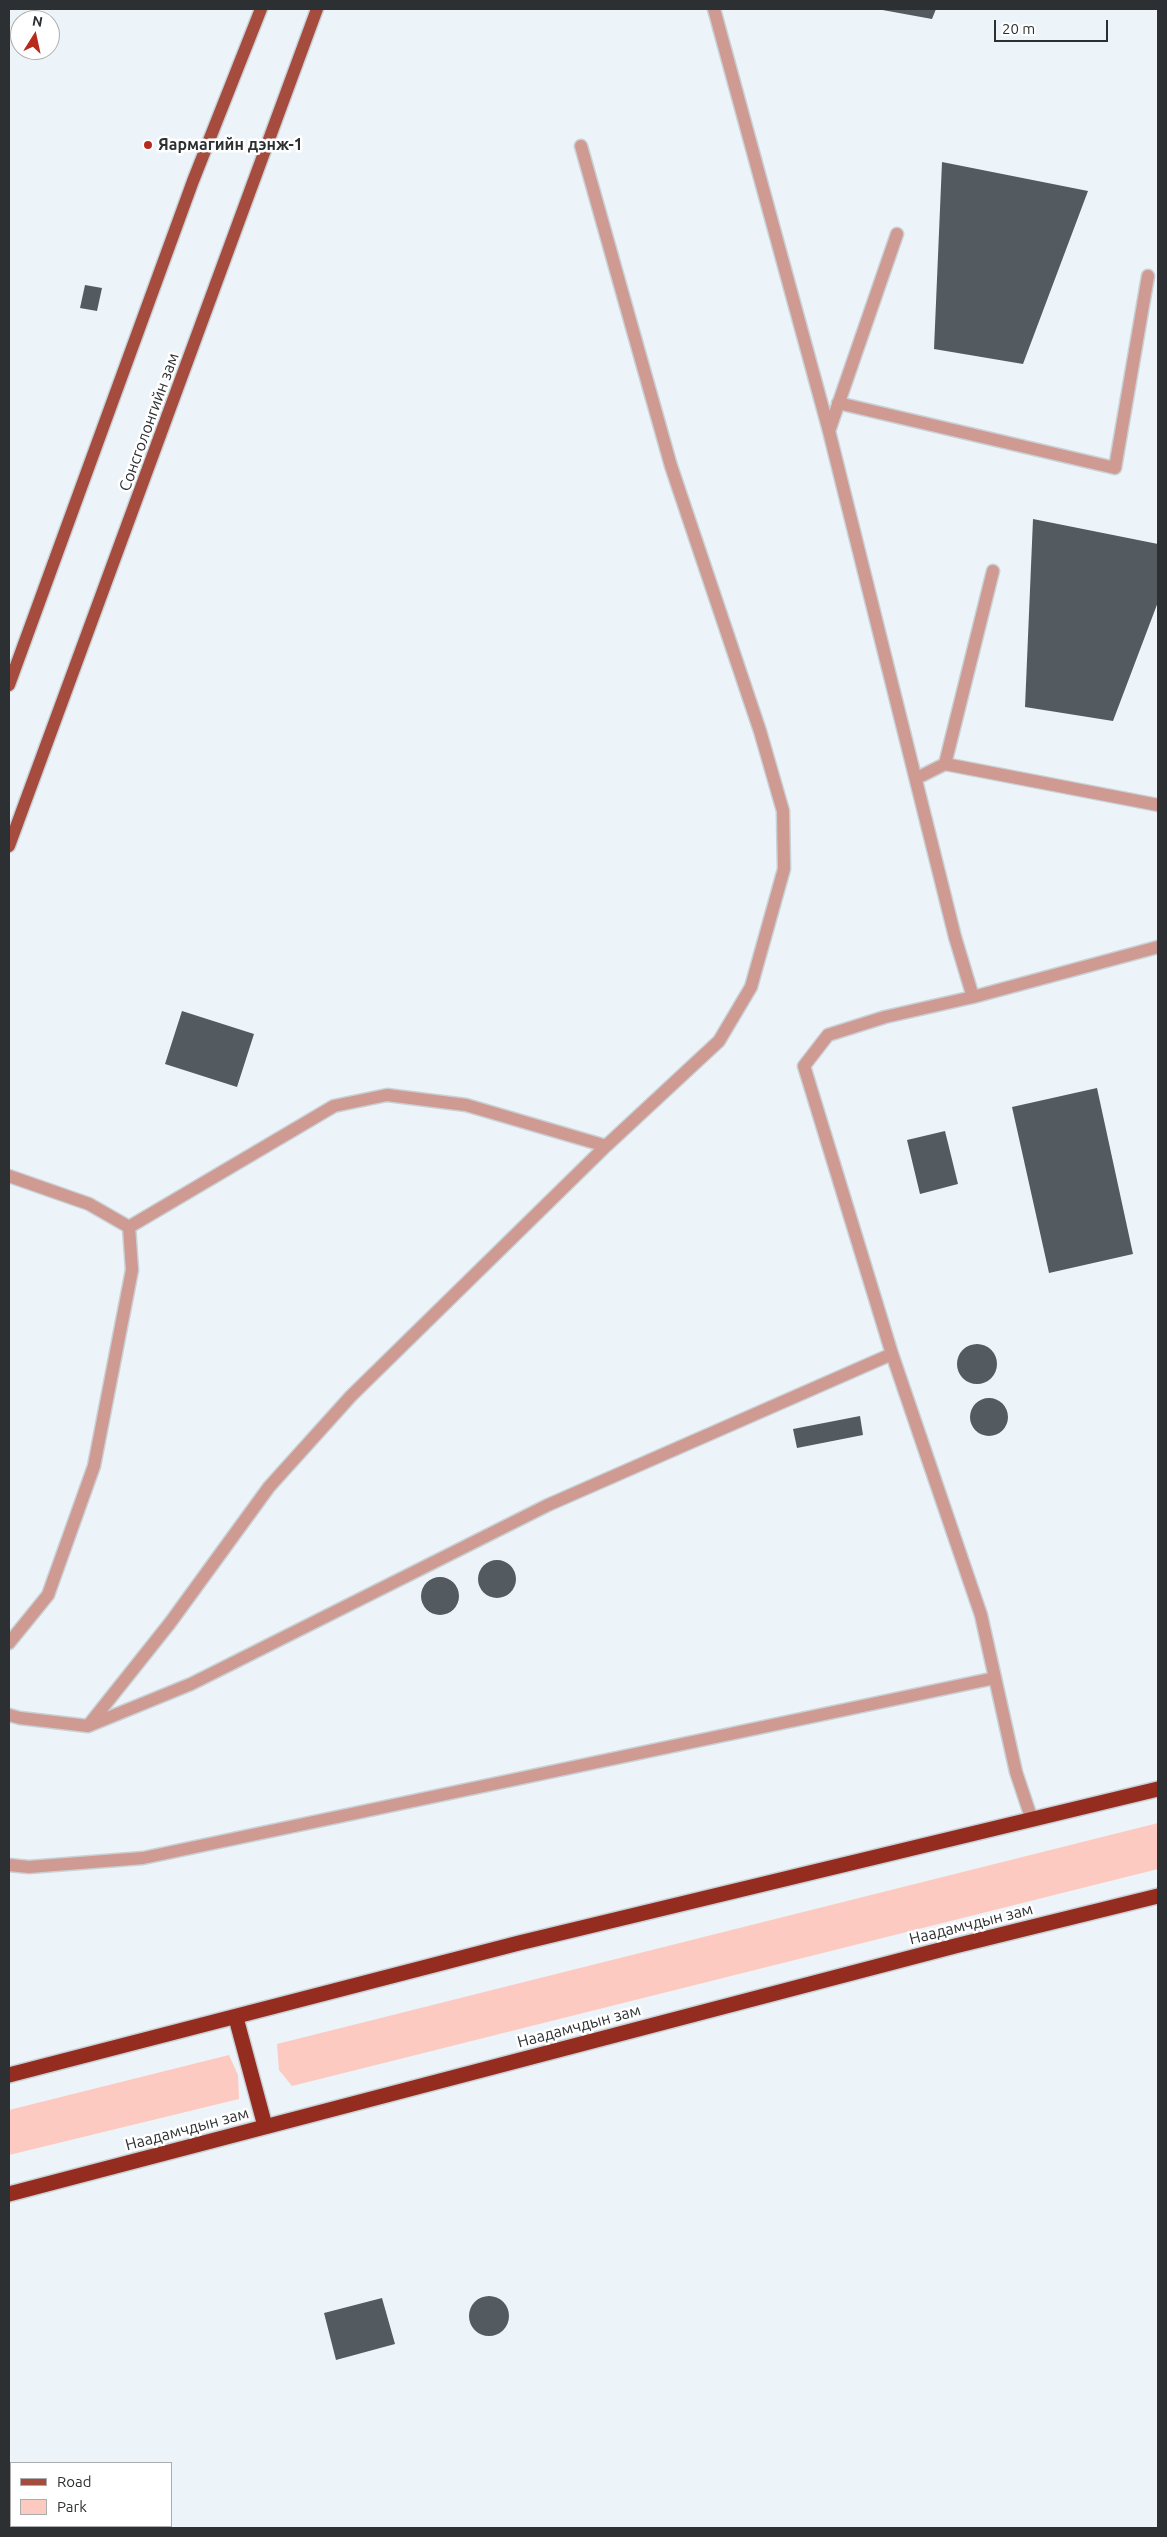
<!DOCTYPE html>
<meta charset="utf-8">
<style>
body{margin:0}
#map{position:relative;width:1167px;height:2537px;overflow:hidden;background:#ecf4fa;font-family:Ubuntu,sans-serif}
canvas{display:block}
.frame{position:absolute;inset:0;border:10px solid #2d3032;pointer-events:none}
.legend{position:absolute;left:10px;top:2462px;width:162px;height:65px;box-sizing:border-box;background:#fff;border:1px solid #abacad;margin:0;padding:6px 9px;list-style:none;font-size:15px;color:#2d3032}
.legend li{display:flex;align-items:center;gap:10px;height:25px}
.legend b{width:25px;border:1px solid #abacad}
.north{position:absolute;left:10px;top:10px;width:50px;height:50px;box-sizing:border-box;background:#fff;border:1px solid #abacad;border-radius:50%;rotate:10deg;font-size:14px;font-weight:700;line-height:20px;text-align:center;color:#2d3032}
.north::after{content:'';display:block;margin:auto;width:18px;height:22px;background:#b82b1c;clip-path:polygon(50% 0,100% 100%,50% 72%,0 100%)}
.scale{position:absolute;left:994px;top:20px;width:114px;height:22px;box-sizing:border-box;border:2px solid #2d3032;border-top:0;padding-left:6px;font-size:15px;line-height:18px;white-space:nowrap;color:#2d3032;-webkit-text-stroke:4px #fff;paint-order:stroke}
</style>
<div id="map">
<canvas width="1167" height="2537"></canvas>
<div class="frame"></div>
<ul class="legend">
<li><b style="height:6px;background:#a54c3f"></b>Road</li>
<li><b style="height:14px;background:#fccac1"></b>Park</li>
</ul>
<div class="north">N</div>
<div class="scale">20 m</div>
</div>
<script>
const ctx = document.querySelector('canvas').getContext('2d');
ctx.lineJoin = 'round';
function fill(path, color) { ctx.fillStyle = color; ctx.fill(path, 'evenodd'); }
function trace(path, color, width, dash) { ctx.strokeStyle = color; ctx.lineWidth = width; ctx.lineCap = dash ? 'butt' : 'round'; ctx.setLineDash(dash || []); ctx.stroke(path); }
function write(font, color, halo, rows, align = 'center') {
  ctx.font = font + ' Ubuntu,sans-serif'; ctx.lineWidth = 5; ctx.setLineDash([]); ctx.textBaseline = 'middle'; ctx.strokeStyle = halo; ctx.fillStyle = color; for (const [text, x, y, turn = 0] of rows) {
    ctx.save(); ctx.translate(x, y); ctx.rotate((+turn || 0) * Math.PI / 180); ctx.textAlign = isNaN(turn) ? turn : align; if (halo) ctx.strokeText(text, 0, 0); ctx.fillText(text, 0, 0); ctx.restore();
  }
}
fill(new Path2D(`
 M1158,1823V1869L292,2086L279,2070L277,2044Z
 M229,2055L238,2075L239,2099L9,2155V2110Z`), '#fccac1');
fill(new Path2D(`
 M877,9H936L932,19Z
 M942,162L1088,191L1023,364L934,349Z
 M85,285L102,288L97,311L80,308Z
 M1033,519L1158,544V602L1113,721L1025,707Z
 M182,1011L254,1034L237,1087L165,1064Z
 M1097,1088L1133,1254L1049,1273L1012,1107Z
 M945,1131L958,1184L920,1194L907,1140Z
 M957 1364a20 20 0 1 1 40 0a20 20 0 1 1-40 0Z
 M970 1417a19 19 0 1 1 38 0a19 19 0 1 1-38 0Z
 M860,1416L863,1435L797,1448L793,1429Z
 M478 1579a19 19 0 1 1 38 0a19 19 0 1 1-38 0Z
 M421 1596a19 19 0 1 1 38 0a19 19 0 1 1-38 0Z
 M469 2316a20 20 0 1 1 40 0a20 20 0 1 1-40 0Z
 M382,2298L395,2344L336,2360L324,2313Z`), '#545b60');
const minor = new Path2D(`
 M714,9L829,431
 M897,234L829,431L955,937L973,997
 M838,403L1115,468L1148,276
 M945,764L1158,805
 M917,778L945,764L993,571
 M9,1176L89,1204L129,1227L132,1270L94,1466L48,1595L9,1643
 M129,1227L334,1106L387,1095L466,1105L606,1146
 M9,1715L20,1718L88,1726L191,1684L548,1505L892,1354
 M88,1726L170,1623L269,1487L351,1396L606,1146L719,1041L751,987L784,869L783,811L760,731L671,466L581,146
 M1032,1820L1016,1772L981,1615L892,1354L804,1066L828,1035L885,1017L973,997L1158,947
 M9,1865L29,1867L143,1858L995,1678`);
const major = new Path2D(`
 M9,685L193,181L261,9
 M9,846L317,9`);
const highway = new Path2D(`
 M236,2018L265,2126
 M9,2075L519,1943L1158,1789
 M9,2194L955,1946L1158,1896`);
trace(minor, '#cad1d6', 15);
trace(major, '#cad1d6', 15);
trace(highway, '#cad1d6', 18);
trace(minor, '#ce9a91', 12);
trace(major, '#a54c3f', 12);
trace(highway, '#942c20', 15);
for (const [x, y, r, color] of [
 [148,145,5,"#b82b1c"]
]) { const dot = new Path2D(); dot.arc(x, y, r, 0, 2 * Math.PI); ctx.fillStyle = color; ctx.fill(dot); trace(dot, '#fff', 2); }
write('bold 16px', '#2d3032', '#fff', [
 ["Яармагийн дэнж-1",158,145]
], 'left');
write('16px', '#2d3032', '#fff', [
 ["Сонсголонгийн зам",149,422,-70],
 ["Наадамчдын зам",971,1924,-14],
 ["Наадамчдын зам",579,2026,-15],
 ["Наадамчдын зам",187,2129,-15]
]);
</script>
